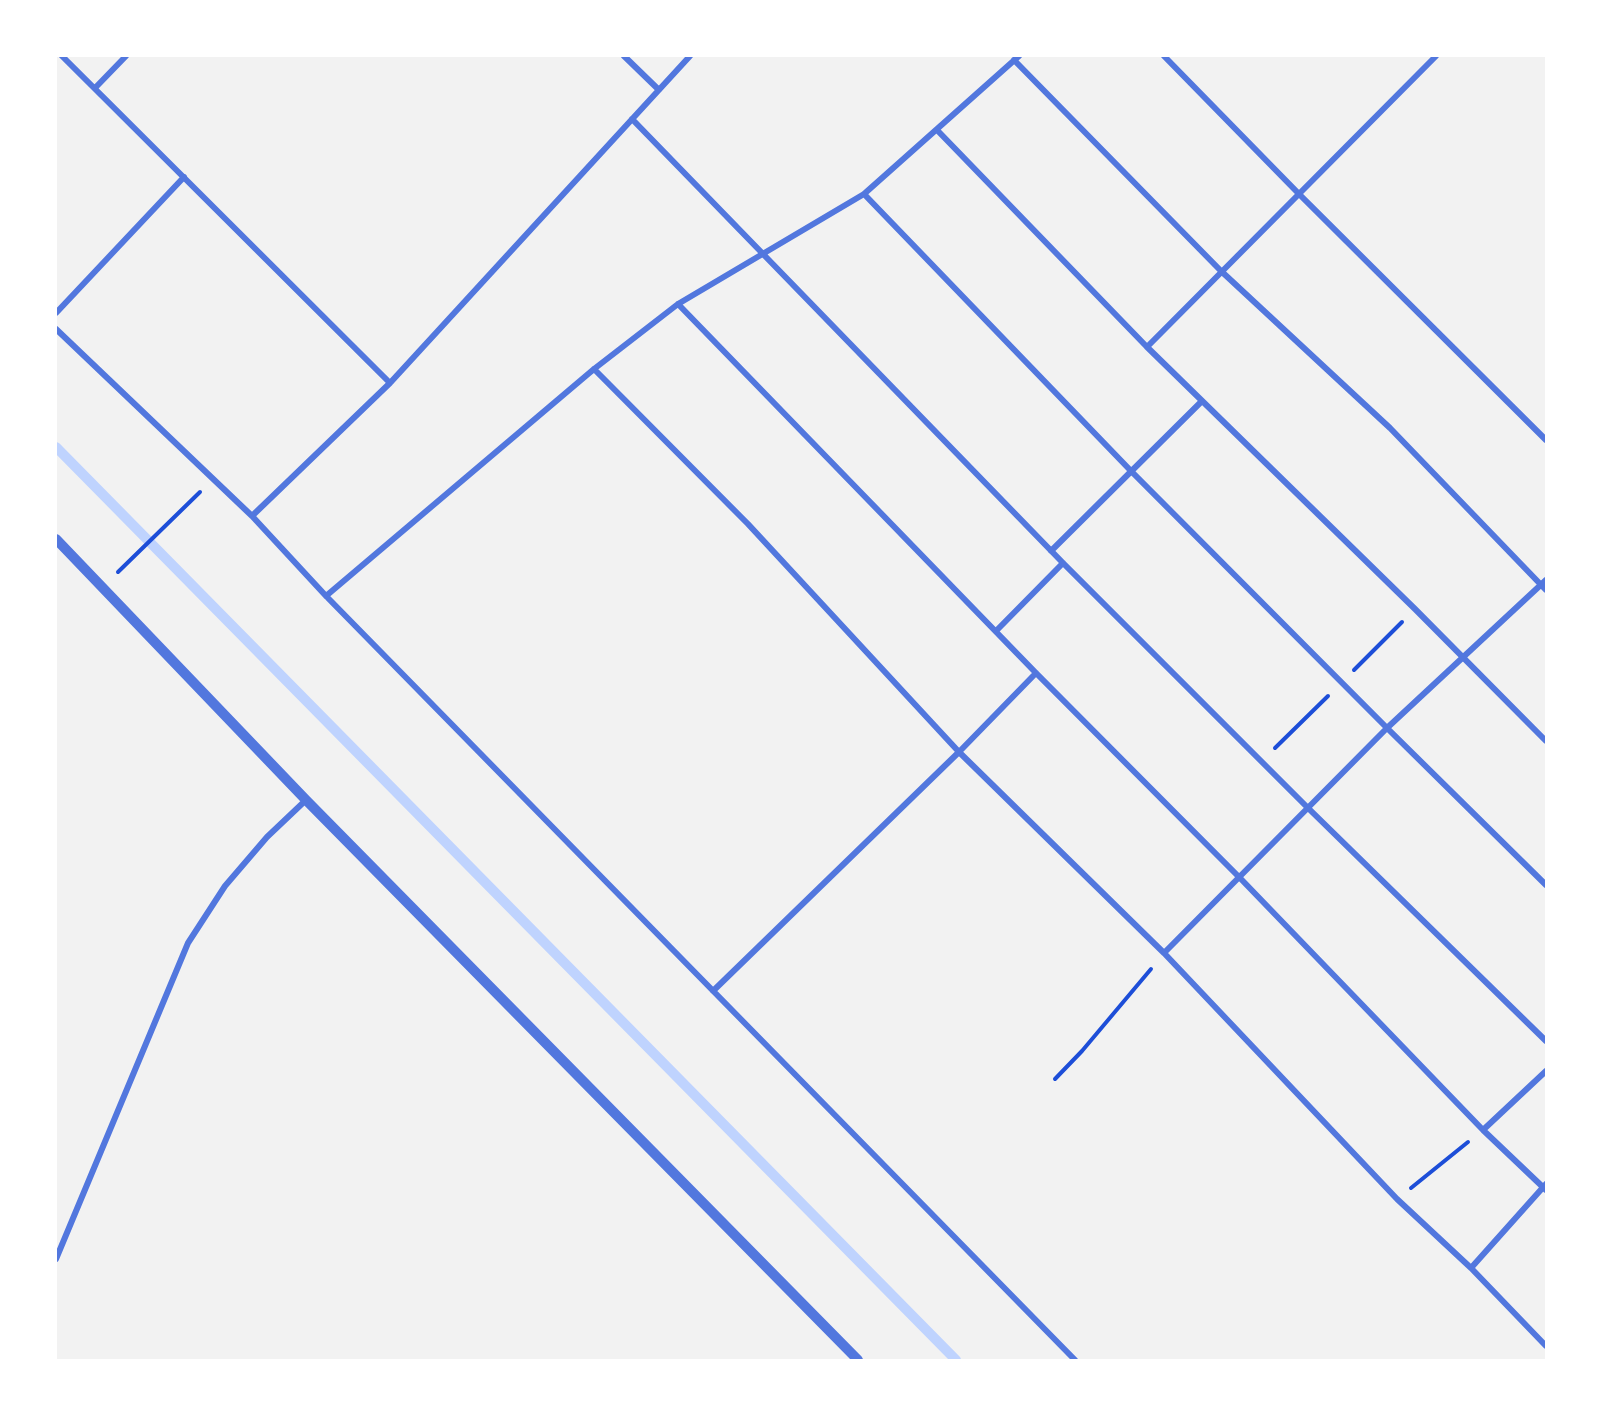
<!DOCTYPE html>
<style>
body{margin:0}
#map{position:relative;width:1602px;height:1416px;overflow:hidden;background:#f2f2f2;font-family:"PT Sans Narrow",sans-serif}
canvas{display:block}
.frame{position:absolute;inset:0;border:57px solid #fff;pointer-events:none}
</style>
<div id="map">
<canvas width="1602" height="1416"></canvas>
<div class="frame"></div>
</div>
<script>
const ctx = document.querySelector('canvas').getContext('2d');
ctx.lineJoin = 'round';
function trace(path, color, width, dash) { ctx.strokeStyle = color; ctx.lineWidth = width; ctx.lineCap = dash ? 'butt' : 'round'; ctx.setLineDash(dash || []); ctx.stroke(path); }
trace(new Path2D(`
 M56,447L956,1360`), '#bfd3fe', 10);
trace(new Path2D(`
 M118,572L200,492
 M1354,670L1402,622
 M1275,748L1328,696
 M1055,1079L1082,1051L1151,969
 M1411,1188L1468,1142`), '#1d4ed8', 4);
trace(new Path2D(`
 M62,56L390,383
 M624,56L659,90
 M1164,56L1300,195L1546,440
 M1014,60L1221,271L1390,428L1546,590
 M95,88L126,56
 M632,119L1063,563L1307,807L1546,1041
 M937,130L1147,347L1415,609L1546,741
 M864,194L1132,472L1387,728L1546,885
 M678,304L1036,673L1240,878L1483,1130L1546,1190
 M56,313L184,177
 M56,329L252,516L326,596L1075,1360
 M1147,347L1436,56
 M594,369L748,524L959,752L1164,953L1397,1199L1471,1268L1546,1346
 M252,516L390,383L690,56
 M1051,551L1202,401
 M326,596L594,369L678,304L864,194L1019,56
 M996,631L1063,563
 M1164,953L1387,728L1546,580
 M713,991L959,752L1036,673
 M1483,1130L1546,1071
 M56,1259L188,943L225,886L267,837L306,800
 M1471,1268L1546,1184`), '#5277de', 6);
trace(new Path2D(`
 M56,539L306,800L858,1360`), '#5277de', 10);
</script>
